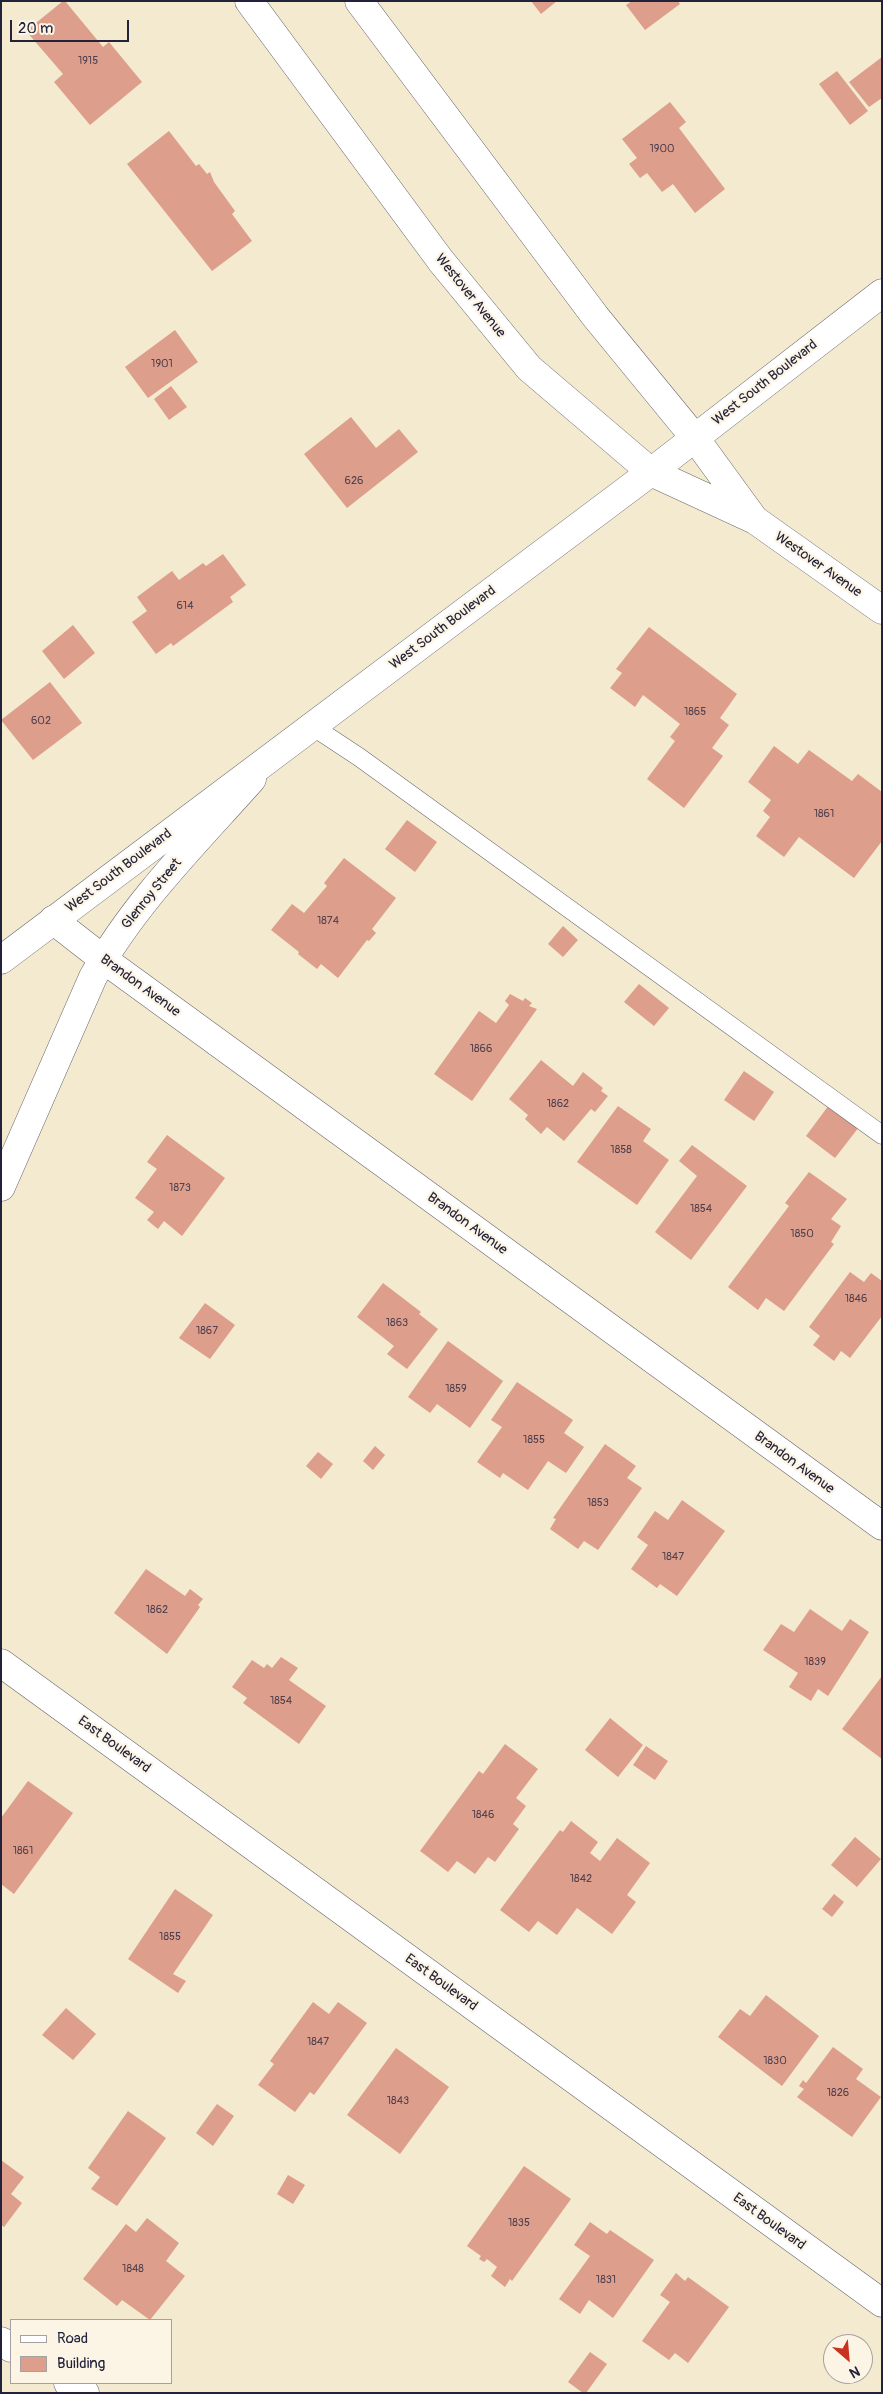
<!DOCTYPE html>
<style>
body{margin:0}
#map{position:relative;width:883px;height:2394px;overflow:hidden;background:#f3eacf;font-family:Pangolin,sans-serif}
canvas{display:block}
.frame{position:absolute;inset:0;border:2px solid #22223b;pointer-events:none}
.legend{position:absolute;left:10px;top:2319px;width:162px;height:65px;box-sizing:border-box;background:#fcf5e5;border:1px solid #a5a1a1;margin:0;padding:6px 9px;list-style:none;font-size:15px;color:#22223b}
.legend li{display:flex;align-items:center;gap:10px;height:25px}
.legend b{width:25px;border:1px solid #a5a1a1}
.north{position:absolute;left:823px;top:2334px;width:50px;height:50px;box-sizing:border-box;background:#fcf5e5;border:1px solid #a5a1a1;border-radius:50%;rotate:153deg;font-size:14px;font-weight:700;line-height:20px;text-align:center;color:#22223b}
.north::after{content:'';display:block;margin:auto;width:18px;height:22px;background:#c8321e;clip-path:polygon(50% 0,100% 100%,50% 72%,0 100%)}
.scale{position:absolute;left:10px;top:20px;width:119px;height:22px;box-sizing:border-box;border:2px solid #22223b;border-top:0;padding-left:6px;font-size:15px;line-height:18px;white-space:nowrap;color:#22223b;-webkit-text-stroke:4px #fcf5e5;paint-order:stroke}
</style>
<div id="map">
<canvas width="883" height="2394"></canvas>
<div class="frame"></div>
<ul class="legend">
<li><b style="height:6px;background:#fff"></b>Road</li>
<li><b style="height:14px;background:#dd9e8b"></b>Building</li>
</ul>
<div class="north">N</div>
<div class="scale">20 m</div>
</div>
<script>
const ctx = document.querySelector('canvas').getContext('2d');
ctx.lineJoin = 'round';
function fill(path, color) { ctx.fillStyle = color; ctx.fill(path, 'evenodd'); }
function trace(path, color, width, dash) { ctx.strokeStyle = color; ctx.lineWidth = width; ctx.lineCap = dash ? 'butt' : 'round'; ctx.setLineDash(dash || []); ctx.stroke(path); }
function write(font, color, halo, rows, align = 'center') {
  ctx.font = font + ' Pangolin,sans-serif'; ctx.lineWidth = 4.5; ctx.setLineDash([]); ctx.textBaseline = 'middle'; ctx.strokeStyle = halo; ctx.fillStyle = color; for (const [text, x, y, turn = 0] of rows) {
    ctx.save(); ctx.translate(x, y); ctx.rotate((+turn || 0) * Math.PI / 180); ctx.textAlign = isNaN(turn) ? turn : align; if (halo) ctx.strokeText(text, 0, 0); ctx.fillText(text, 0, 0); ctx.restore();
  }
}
fill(new Path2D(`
 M63,1H65L103,47L109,42L142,82L90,125L54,82L63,74L26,31Z
 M531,1H557L541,14Z
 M632,1H678L680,4L645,30L626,5Z
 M882,57V98L869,107L849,82Z
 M837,71L868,111L850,125L819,84Z
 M670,102L686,122L679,128L725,189L695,213L673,184L662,192L647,173L640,178L629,164L637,158L622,139Z
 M169,131L196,166L199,164L207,174L210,172L214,182L235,211L232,214L252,241L212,271L127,164Z
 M175,330L198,362L148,398L125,367Z
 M171,386L187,407L169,420L154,399Z
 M351,417L376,448L399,429L418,452L347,508L304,454Z
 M223,554L246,585L230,597L233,602L173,646L171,643L156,654L132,622L147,611L137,597L172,571L179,580L203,563L206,566Z
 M73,625L95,653L64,679L42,651Z
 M649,627L737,694L720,718L729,725L712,748L723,756L684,808L647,779L675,741L670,737L680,724L643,695L635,707L610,688L622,673L616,669Z
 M50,682L82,723L33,760L1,720Z
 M774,746L798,764L809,750L852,781L858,774L882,792V841L854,878L799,837L784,857L756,836L770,817L763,811L771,800L748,782Z
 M407,820L437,842L415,872L385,849Z
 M344,858L396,898L372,929L376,933L369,941L367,940L338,978L321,964L317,969L298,954L299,952L271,930L292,904L304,913L327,886L324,883Z
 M563,926L578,940L563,957L548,944Z
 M639,984L669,1008L654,1026L624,1002Z
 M510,994L523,1001L525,998L532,1003L529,1006L537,1009L472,1101L434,1074L479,1011L496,1023L509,1005L505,1001Z
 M541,1060L573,1086L583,1072L603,1088L601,1091L608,1096L595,1112L591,1109L564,1141L547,1127L541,1134L525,1119L528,1115L509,1099Z
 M744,1071L774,1092L754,1121L724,1100Z
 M829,1105L859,1127L835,1158L806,1136Z
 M618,1106L651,1129L643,1141L669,1160L637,1205L577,1162Z
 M167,1135L225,1178L182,1236L164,1221L158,1229L147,1220L154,1212L135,1198L157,1169L147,1162Z
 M692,1145L747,1186L691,1260L655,1232L697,1176L679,1161Z
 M809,1172L847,1199L831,1219L841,1226L831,1242L834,1244L784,1311L766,1298L758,1310L728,1287L789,1206L785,1203Z
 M850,1272L864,1282L871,1273L882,1281V1316L850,1358L841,1351L834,1361L813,1345L820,1336L809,1327Z
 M383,1283L421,1312L419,1314L438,1329L407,1369L387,1354L394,1346L357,1317Z
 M205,1303L235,1325L210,1359L179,1338Z
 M448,1341L503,1381L470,1428L437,1404L430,1413L408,1397Z
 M517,1382L573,1420L564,1433L584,1447L566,1473L548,1461L528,1490L503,1473L500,1478L477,1462L502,1427L491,1420Z
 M605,1444L636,1466L627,1478L642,1488L598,1550L584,1541L578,1549L550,1529L556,1519L553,1518Z
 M375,1446L385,1455L373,1470L363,1461Z
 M318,1452L333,1464L321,1479L306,1466Z
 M682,1500L725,1531L677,1596L660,1584L657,1588L631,1569L648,1545L637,1537L655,1511L668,1520Z
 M146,1569L185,1596L190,1589L203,1599L198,1605L200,1607L167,1654L114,1613Z
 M810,1609L842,1631L850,1619L869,1632L828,1696L818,1689L811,1701L789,1687L798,1673L763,1650L781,1624L794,1632Z
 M281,1657L298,1668L289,1680L326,1706L299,1744L243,1703L247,1698L232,1687L252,1660L264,1668L267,1664L272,1668Z
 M882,1676V1759L842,1729Z
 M610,1718L643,1745L618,1777L585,1750Z
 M505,1744L538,1769L516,1798L526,1806L513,1824L519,1829L495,1862L488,1857L475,1874L457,1861L448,1872L420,1851L479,1771L483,1774Z
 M646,1746L668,1761L655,1780L633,1765Z
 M28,1781L73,1813L14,1894L1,1884V1818Z
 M571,1821L598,1842L590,1853L600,1861L617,1838L650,1863L627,1895L636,1902L612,1934L577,1908L557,1935L538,1921L529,1932L500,1910L560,1830L563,1832Z
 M855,1837L881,1859L857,1887L831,1865Z
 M175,1889L213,1915L173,1974L186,1981L178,1993L128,1959Z
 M834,1894L844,1902L832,1917L822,1909Z
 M766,1995L819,2036L782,2086L718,2037L740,2009L750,2016Z
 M313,2002L329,2014L338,2002L367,2023L314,2095L310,2092L295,2112L258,2085L274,2064L270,2061Z
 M66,2008L96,2034L73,2060L42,2035Z
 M833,2047L863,2069L856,2079L881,2097L852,2137L797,2097L804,2089L799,2086L803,2080L806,2083Z
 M396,2048L449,2087L400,2154L347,2115Z
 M217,2104L234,2116L213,2146L196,2133Z
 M128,2111L166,2138L117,2206L91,2189L100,2177L88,2168Z
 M1,2160L24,2177L11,2194L22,2203L4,2227L1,2225Z
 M524,2166L571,2199L512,2281L510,2279L505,2287L491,2276L497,2267L487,2259L484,2262L479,2259L481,2256L467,2246Z
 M288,2175L305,2185L293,2204L277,2194Z
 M147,2218L179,2243L166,2261L185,2276L150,2320L122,2300L117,2306L83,2279L126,2224L136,2232Z
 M590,2222L607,2234L610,2230L654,2260L613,2318L589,2300L580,2314L559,2299L590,2256L574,2245Z
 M676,2273L685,2281L688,2277L729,2307L688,2363L675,2353L669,2360L642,2341L670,2302L660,2295Z
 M590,2352L607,2364L586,2393H583L568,2382Z`), '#dd9e8b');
const lane = new Path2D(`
 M312,726L359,757L882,1135`);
const street = new Path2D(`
 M249,1L441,261L529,368L651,472L755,520L882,610
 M359,1L595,316L695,438L754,519
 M53,920L103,959L882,1526
 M1,1187L93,977C134,903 196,842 252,779
 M1,1663L882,2303
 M1,2341L11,2348
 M68,2383L85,2393`);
const secondary = new Path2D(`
 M1,960L651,472L882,293`);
trace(lane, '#6b686f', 19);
trace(street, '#6b686f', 29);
trace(secondary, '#6b686f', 29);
trace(lane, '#fff', 18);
trace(street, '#fff', 28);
trace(secondary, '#fff', 28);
write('11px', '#51414f', null, [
 ["1915",88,61],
 ["1900",662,149],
 ["1901",162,364],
 ["626",354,481],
 ["614",185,606],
 ["1865",695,712],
 ["602",41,721],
 ["1861",824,814],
 ["1874",328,921],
 ["1866",481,1049],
 ["1862",558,1104],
 ["1858",621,1150],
 ["1873",180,1188],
 ["1854",701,1209],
 ["1850",802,1234],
 ["1846",856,1299],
 ["1863",397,1323],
 ["1867",207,1331],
 ["1859",456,1389],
 ["1855",534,1440],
 ["1853",598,1503],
 ["1847",673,1557],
 ["1862",157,1610],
 ["1839",815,1662],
 ["1854",281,1701],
 ["1846",483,1815],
 ["1861",23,1851],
 ["1842",581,1879],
 ["1855",170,1937],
 ["1847",318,2042],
 ["1830",775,2061],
 ["1826",838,2093],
 ["1843",398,2101],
 ["1835",519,2223],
 ["1848",133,2269],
 ["1831",606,2280]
]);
write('14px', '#22223b', '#fcf5e5', [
 ["Westover Avenue",470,296,51],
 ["West South Boulevard",765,383,-38],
 ["Westover Avenue",818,565,35],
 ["West South Boulevard",443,628,-37],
 ["West South Boulevard",119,871,-37],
 ["Glenroy Street",152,894,-51],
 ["Brandon Avenue",140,986,36],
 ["Brandon Avenue",467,1224,36],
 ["Brandon Avenue",794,1463,36],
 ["East Boulevard",114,1745,36],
 ["East Boulevard",441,1983,36],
 ["East Boulevard",769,2222,36]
]);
</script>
